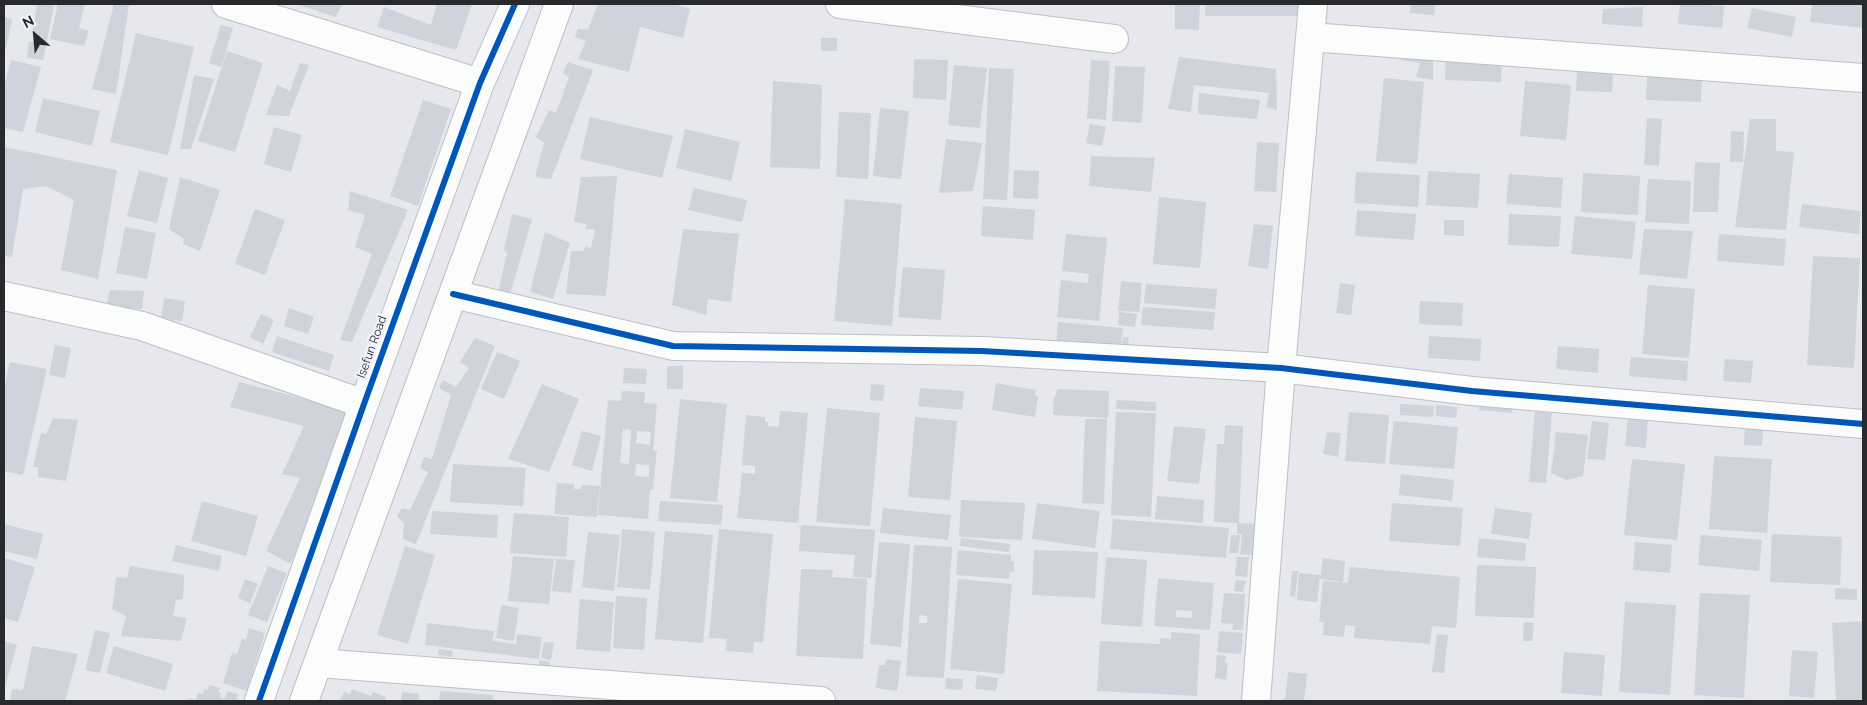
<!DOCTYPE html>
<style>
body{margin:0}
#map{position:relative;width:1867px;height:705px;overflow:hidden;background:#e7e8ed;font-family:Raleway,sans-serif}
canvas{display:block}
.frame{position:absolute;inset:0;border:5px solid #292a2e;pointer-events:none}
.north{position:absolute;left:10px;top:10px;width:50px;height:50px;-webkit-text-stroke:4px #f1f3fe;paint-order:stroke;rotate:333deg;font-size:14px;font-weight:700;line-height:20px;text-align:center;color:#292a2e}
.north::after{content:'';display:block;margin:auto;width:18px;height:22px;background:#292a2e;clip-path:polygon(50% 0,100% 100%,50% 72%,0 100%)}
</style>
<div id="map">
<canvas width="1867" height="705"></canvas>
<div class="frame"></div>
<div class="north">N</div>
</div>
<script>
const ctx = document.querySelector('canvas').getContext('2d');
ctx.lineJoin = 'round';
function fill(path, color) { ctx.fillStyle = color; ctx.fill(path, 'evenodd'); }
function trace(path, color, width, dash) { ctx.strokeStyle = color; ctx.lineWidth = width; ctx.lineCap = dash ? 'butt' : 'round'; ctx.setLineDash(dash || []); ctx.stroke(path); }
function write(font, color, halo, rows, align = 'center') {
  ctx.font = font + ' Raleway,sans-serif'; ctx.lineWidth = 5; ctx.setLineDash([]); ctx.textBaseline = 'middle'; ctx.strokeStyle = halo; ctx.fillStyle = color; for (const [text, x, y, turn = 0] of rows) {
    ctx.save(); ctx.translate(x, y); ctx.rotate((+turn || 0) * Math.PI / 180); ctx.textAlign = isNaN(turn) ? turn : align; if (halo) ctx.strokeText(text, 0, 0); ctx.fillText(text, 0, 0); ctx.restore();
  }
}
fill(new Path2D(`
 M37,4L54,5L43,60L27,58L29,41L38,44L41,39L32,34Z
 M58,4H85L79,28L89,31L84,46L50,39Z
 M114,4H129L116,94L92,89Z
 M296,4H342L336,17Z
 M437,4H472L456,50L377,27L384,7L431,25Z
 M598,4H673L690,9L683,38L640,27L629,72L578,59L586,41L575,37L578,29L588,30Z
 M1175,4H1200L1199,30L1175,29Z
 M1206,4H1299V16H1205Z
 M1410,4H1435L1434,15L1410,13Z
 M1680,4L1724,6L1722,28L1678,24Z
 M1812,4H1863V28L1810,22Z
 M1643,7L1642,27L1602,24L1603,9Z
 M1752,8L1796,17L1792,37L1747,28Z
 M4,17L12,19L6,49L4,48Z
 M221,25L233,28L221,67L209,63Z
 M136,33L194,47L168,155L110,142Z
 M821,38H837V51H821Z
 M1403,49L1433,51V80L1416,77L1420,63L1401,60Z
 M227,51L263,63L235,152L198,141Z
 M1446,55L1502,57L1501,82L1445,80Z
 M1179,57L1276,69L1277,110L1266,107L1269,93L1194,85L1191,112L1168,109Z
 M914,59L948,60L946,100L913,98Z
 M11,60L41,67L23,132L4,128V87Z
 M1091,60L1110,61L1106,120L1087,118Z
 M568,62L593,70L551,179L535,177L544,143L536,137L549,110L556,113L569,77L563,73Z
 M300,63L309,65L289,116L266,115L277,85L290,91Z
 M954,65L987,68L980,128L948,125Z
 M1115,66L1145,67L1142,123L1112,121Z
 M989,68L1014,69L1007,200L983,199Z
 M1577,72L1613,73L1612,92L1576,91Z
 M194,75L214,79L191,149H180Z
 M1647,76L1702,77L1701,102L1646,100Z
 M1384,78L1424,82L1417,164L1376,161Z
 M773,81L822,85L820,169L770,167Z
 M1525,81L1571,85L1566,140L1520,136Z
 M1199,93L1260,100L1257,119L1198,114Z
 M43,98L100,111L92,146L35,132Z
 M423,100L451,109L418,206L390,196Z
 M880,108L909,111L901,179L873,176Z
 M839,112L871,113L868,179L836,177Z
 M590,117L673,136L662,178L580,159Z
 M1647,118L1662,119L1659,166L1644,165Z
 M1750,119H1776V151L1794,152L1786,230L1735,227Z
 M1090,124L1106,127L1102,146L1086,143Z
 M274,127L302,135L291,172L264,164Z
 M685,129L740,142L731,181L676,168Z
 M1731,131L1744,132L1743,162H1730Z
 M946,139L982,143L973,191L939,193Z
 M1257,142L1279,143L1276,192L1254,191Z
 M4,147L117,170L98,279L61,270L74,200L46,186L23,189L12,257L4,256Z
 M1091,156L1155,158L1151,192L1089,186Z
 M1695,162L1720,163L1718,212H1693Z
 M139,170L168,178L157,223L127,216Z
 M1014,170L1039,171L1038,199L1013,198Z
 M1428,171L1480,174L1478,208L1426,205Z
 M1356,172L1420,175L1418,207L1354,203Z
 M1583,173L1640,176L1638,215L1581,212Z
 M1509,174L1563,178L1561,208L1506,204Z
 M617,176L606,296L566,294L571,251H584L585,247L591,248L595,230L586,229V224L574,222L581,177Z
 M180,177L220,190L200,251L183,244L184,239L169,229Z
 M1648,179L1691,181L1689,224L1645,222Z
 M694,188L747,200L742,222L688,210Z
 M350,191L408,210L352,342L340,340L372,254L355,247L365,215L348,210Z
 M1159,197L1206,202L1200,268L1153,264Z
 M845,199L902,204L892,326L834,321Z
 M1802,204L1861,211L1859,234L1799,227Z
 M983,206L1035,210L1033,240L981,236Z
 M255,209L285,220L265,275L235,264Z
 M1357,210L1416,214L1414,240L1355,236Z
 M512,214L532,219L509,298L497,297L507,253L504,250Z
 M1509,214L1561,216L1559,247L1508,245Z
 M1575,216L1636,222L1632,259L1571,254Z
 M1444,220H1464V236L1444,235Z
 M1254,224L1273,226L1268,269L1248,266Z
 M125,227L156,233L147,279L116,273Z
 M683,229L739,234L731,302L708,299L706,315L672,305Z
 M1644,229L1693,231L1687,279L1639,274Z
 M545,232L570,243L553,299L530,292Z
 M1066,234L1107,238L1099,321L1057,317L1061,280L1088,283L1089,274L1062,271Z
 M1719,234L1786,239L1784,266L1717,261Z
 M1813,256L1860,258L1854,368L1807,365Z
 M903,267L945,270L941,320L898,317Z
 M1121,281L1142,283L1139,312L1118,311Z
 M1340,283L1355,285L1351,315L1336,313Z
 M1146,284L1217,289L1215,309L1144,303Z
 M1648,285L1695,289L1689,358L1642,354Z
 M110,290L144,291L142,309L116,307L105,313Z
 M164,298L185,301L182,321L161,318Z
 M1420,301L1463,303L1462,326L1419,324Z
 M1143,307L1215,312L1213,330L1141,325Z
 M289,308L314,317L308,334L284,326Z
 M1119,312L1137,314L1135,327L1118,325Z
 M261,314L274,320L263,344L250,337Z
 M1058,322L1123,328L1120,352L1056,346Z
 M277,336L334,355L329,371L272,352Z
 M1429,336L1481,339L1480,361L1428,358Z
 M1123,337H1129L1127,353L1121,352Z
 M475,338L495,346L416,544L403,539L404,523L397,516L402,508L410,510L428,472L420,468L424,457L432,459L451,395L439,388L443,380L456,387L469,368L460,362Z
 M55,345L71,348L65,378L49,375Z
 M1558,346L1599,349L1598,373L1556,369Z
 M497,352L520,361L504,399L481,389Z
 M1631,357L1688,361L1687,381L1629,376Z
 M1725,359L1753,361L1751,383L1723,381Z
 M10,362L47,369L23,475L4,471V390Z
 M667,366H683V389H667Z
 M624,368L647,369L646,384L623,383Z
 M239,382L350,411L291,564L266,551L300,478L282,474L304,426L230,407Z
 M996,383L1036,390L1035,396L1038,397L1035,417L992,410Z
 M542,384L579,399L549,472L508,459Z
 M871,384L885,385L883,401L870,400Z
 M920,388L964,391L962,410L918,406Z
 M1057,389L1109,391L1108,418L1053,415L1054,397L1056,396Z
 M622,391L645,392L644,403L657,404L653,450H657L653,490H650L648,519L598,515L608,400L621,401ZM623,429L631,430L629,464L620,463ZM637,431L651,432L650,445L636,443ZM636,464L649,465V477L635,476Z
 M680,399L727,404L717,502L670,498Z
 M1117,400L1156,402V411L1116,409Z
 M1480,400L1513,403L1512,413L1479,410Z
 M1400,404L1434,406L1433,417L1400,415Z
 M1436,405L1457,407L1456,418L1436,416Z
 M827,408L880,413L870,526L816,522Z
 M780,411L808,413L798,523L737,518L742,473L755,474V466L742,465L746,415L765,417V422H768V426L779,427Z
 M1535,411L1552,413L1546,483L1529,482Z
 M1116,412L1156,413L1151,517L1111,515Z
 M1349,412L1389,415L1385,464L1345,461Z
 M1628,416L1648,418L1646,448L1625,446Z
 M915,417L957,421L950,500L908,497Z
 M53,418L78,420L66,481L38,477V467H33L41,433L46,434Z
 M1085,419H1107L1104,504L1082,503Z
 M1394,421L1458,427L1454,469L1389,464Z
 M1592,421L1609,423L1605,460L1587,459Z
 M1225,425L1243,426L1239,523L1257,524L1255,555L1240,554L1242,534H1237V523L1214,522L1217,444H1224Z
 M1174,426L1206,429L1199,484L1167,481Z
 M1745,427L1763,428L1762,446L1744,445Z
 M582,431L601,436L592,471L572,465Z
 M1327,432L1341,433L1338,457L1323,454Z
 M1556,432L1588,435L1583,476L1566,480L1551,473Z
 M1714,456L1772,459L1767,533L1709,529Z
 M1632,459L1685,464L1677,540L1624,535Z
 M453,464L526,468L523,506L450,502Z
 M1401,474L1454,480L1452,501L1399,495Z
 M557,483L574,484V489H581L582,485L600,486L597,517L554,514Z
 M1157,496L1204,500L1203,523L1155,519Z
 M961,500L1025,503L1022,540L959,537Z
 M202,501L258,516L246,556L191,541Z
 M660,501L723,505L721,525L658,521Z
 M1037,503L1100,511L1095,548L1032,539Z
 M1392,503L1463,508L1460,546L1389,541Z
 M883,508L951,515L948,540L880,533Z
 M1495,508L1532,513L1529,539L1491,534Z
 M432,511L498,515L497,538L430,534Z
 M514,513L569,517L566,557L510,553Z
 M1113,519L1229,528L1226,558L1110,549Z
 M4,524L43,534L37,559L4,551Z
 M801,525L875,530L871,578L853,577L855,555L799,551Z
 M622,529L655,532L650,590L617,587Z
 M719,529L773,534L763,642H754L753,653L726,651L727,639L709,638Z
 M665,531L713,535L703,643L655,639Z
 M588,532L620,535L614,591L582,587Z
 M1772,534L1842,537L1840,585L1770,582Z
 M1231,535H1240L1238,553H1229Z
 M1701,535L1762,540L1759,571L1698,565Z
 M961,538L1010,544L1009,552L960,546Z
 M1479,538L1526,543L1525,561L1477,557Z
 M879,542L910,544L901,647L870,644Z
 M1635,542L1672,545L1670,573L1633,570Z
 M176,545L222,556L219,571L172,561Z
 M914,545L952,547L944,678L906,676ZM919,615L927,616V623H919Z
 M405,546L435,555L408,644L377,635Z
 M958,550L1011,555V561H1014V572L1010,571L1009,579L956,575Z
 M1034,550L1098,552L1095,598L1032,595Z
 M513,556L554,559L549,604L508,601Z
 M1106,557L1147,560L1142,627L1101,624Z
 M1237,557H1249L1247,577L1235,576Z
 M4,558L35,567L18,622L4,618Z
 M1323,558L1345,561L1343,582L1320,579Z
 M556,559L575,560L571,593L552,591Z
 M1477,565L1536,567L1534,618L1475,616Z
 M130,566L184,575L183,599L176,600L173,616L187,618L181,641L121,636L126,616L112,609L116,577L127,578Z
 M268,566L287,573L267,622L248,615Z
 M1350,567L1460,577L1456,628L1432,626L1430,644L1354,638L1355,626L1345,625L1344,637L1323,635L1324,622H1319L1323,581L1348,583Z
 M801,569L833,570L832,577L867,579L863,659L796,656Z
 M1292,571H1298L1295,597L1290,596Z
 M1299,573L1320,575L1317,602L1297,600Z
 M1158,578L1214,583L1210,630L1154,626ZM1176,610L1192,611V618L1176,617Z
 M245,579L258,584L250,603L238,598Z
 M958,579L1012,584L1004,674L950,669Z
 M1236,580L1246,581L1243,592L1234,591Z
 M1835,588L1857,589V600L1835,599Z
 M1224,593L1245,594L1243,630H1232L1233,624L1221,623Z
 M1700,593L1750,595L1744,698L1694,695Z
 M616,596L647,598L644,650L613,648Z
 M580,599L614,602L610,652L576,649Z
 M1625,602L1676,605L1670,695L1619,692Z
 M501,605L519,608L514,641L496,638Z
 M1863,621V700L1836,701L1832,623Z
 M1524,622L1534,623L1532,641H1523Z
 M427,623L494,631L492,641L516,644L517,634L542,637L539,659L425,645Z
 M249,628L265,633L247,691L223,683L232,653L237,654L242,639L246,640Z
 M95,630L110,633L100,673L85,670Z
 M1219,631L1243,633L1241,654L1217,652Z
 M1171,632L1200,634L1197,696L1097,691L1100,641L1160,644V638L1171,639Z
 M1437,634L1448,635L1444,673L1432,672Z
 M4,641L17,645L4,690Z
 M544,642L554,643L551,660L541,658Z
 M32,646L78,654L65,701H10L12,689L23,690Z
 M114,646L173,664L165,691L106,673Z
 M439,649L453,651L452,657L438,655Z
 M1792,650L1818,652L1814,698L1789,696Z
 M1564,652L1605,655L1602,696L1561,693Z
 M1217,655L1226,656L1225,663H1228L1226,680L1215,678Z
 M886,659L901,661L897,691L876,688L879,665H885Z
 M539,660L550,662L549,667L539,665Z
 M1288,672L1307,674L1304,701H1281L1282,699H1285Z
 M977,675L998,678L996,691L975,689Z
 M946,678L963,679L962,690L945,689Z
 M209,685L220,688L218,692L221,693L220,697L225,699L227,691L238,694L236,701H188V698L196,700L198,693L203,694L204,689L208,690Z
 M352,689L371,696L373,692L386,697L385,701H340L344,692L350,694Z
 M440,691L493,695V701H439Z
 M402,692L419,694V701H401Z`), '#d0d2dc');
const minor = new Path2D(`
 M226,4L480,83
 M840,4L1114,39
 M1310,37L1863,78
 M453,294L673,346L982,351L1281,368L1472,391L1863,424
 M4,296L142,326L364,404
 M318,663L821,701
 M259,701L364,404L480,83L515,4
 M304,701L559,4
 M1256,701L1281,368L1313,4`);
trace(minor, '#bebfc3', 30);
trace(minor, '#fbfcfc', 28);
trace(new Path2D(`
 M453,294L673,346L982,351L1281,368L1472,391L1863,424
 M259,701L364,404L480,83L515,4`), '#0057b8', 6);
write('12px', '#292a2e', '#f1f3fe', [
 ["Isefun Road",372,347,-70]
]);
</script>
